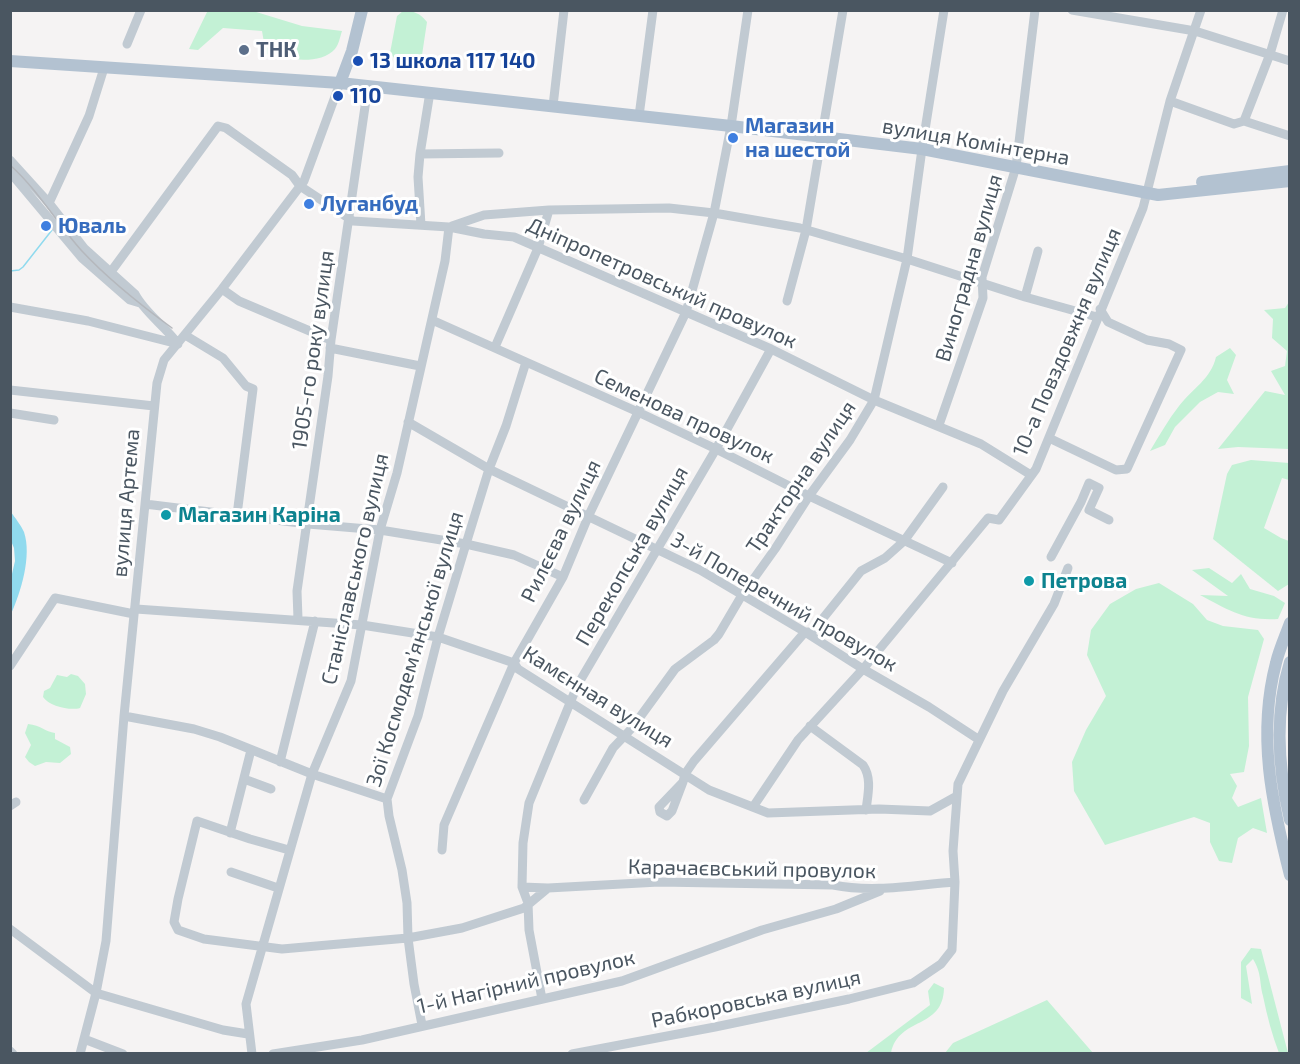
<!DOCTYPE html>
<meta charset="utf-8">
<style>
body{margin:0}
#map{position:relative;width:1300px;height:1064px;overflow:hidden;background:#f5f3f3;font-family:"Exo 2",sans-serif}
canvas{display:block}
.frame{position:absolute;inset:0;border:12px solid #4a5661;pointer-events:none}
</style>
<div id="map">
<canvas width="1300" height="1064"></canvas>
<div class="frame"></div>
</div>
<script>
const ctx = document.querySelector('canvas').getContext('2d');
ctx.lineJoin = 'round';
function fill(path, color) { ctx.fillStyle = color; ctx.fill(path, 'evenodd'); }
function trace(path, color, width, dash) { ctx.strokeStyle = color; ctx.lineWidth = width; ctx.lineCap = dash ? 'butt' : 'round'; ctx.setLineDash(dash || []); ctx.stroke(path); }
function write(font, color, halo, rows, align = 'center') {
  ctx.font = font + ' "Exo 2",sans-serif'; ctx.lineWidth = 6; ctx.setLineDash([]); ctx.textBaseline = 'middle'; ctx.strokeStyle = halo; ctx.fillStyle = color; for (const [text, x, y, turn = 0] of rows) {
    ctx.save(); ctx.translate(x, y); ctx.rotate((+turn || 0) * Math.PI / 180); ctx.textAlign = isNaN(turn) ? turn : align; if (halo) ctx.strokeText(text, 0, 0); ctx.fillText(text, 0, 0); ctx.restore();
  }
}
fill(new Path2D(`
 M208,10L253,11L302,26L342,31C340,37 339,44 335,49C320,66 285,59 266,54L262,31L223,28L198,50L189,49Z
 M403,11C414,11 420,13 427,22L422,55L415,64L398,63L390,53L397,16Z
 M1289,302V449L1238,447L1218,449L1265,391L1285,395L1271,371L1285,366L1287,351L1272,338L1273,319L1264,310L1285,308Z
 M1230,348L1236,355L1227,380L1234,394L1218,392L1200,402L1175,427L1165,445L1150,451C1159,436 1168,420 1179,406C1192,389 1211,379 1216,357Z
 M1251,460L1289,463V480L1282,478L1264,528L1281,538L1289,541V584L1278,591L1213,539L1227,474L1232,465Z
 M1209,568L1232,583L1241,574L1250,589L1274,596L1285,603L1278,619C1245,621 1228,610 1200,595L1228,596L1192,570Z
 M1159,583L1193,604L1207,620L1223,626L1258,630L1264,639L1248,697L1249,746L1244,772L1230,774L1237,786L1232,798L1238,807L1261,798L1267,833L1253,828L1238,838L1232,863L1219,861L1210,842V823L1194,817L1105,845L1074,791L1072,762L1086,730L1106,696L1087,655L1091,630L1110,604L1136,589Z
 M71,674L78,676L85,684L86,694L80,708C70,711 49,706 43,697L44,691L50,688L57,675L67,677Z
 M28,724C41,725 45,732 55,733V739L70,747L71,754L60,763L46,762L35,766L29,762L25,757L31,745L25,733Z
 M1251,948L1261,949L1288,1053H1279C1272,1035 1267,1016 1263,996C1259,981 1262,974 1253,959L1246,966L1252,1004L1241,998V962Z
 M934,983L944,988C943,1030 899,1016 891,1053H866L930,1005L928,991Z
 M1047,1000L1093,1053H945L953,1043Z`), '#c3f1d5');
fill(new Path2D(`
 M11,512C15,518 21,525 24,532C32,556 21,592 11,614V578L15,561L14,548L11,541Z`), '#90daee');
trace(new Path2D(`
 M10,271L19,270L23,267L52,230`), '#90daee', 1.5);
trace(new Path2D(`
 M1072,10L1195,31L1290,61
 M127,44L141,10
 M1170,101L1234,124L1244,121L1290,136
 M553,106L564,10
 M639,116L653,10
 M1244,121L1270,54L1283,10
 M420,154L499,153
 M10,160L49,203L84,248L135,294C145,313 165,326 178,344
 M10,172L82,258L130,300L140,303
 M49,203L89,116L104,68
 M421,225L418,177L420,154L430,92
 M452,226L484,215L549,210L669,208L714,213L800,228L907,259L1025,297L1097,317
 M110,273L218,126L226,128L292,175L300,186L353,221L449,227L484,234L514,237L771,349L874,400L981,444L1031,475
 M222,289L239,301L331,340
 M1025,297L1038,251
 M787,301L806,230L843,10
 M10,307L88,321L178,344
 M432,320L638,412L716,449L809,496L952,563
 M185,335L223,358L246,386L253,389L237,515
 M495,347L538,248L549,210
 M330,348L420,366
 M10,390L154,406
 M10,413L54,420
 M408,422L489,469L700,570L805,632L863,669L929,707L978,739
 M939,425L983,298L982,277L1016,167L1035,10
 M1049,438L1116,470L1127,469L1181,350L1169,344L1147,340L1108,322L1100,309
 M145,504L308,524L380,530L466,544L514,555L563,577
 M1051,557L1081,502L1089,483L1099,488L1089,510L1109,520
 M136,609L362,625L438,637L514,663L518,669L709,790L768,813L879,809L930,811L957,796
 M298,619L297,591L328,376L331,340L368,86
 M10,666L55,598L134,614
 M124,716L194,729L220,737L312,774L387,799
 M810,726L863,765C872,778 868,794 866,810
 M280,762L315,621
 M244,779L271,789
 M683,782L672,811L667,816L660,812L659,807L683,782L685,774L694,761L805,632H812L861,571L885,558L904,541L943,487
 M584,800L613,748L632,728L675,669L714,640L719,634L742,595L775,549L809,496L850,440L874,400L907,259L922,149L944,10
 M10,806L16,802
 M753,807L798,740L863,669L988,518L999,520L1036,469L1143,208L1170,101L1201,10
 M230,833L251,750
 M289,850L250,839L197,821L178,899L174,922L178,930L204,939L282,949L408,938L462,928L524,908L548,888L659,882L833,885C874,893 914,885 955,882
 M442,850L444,825L514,663L563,577L588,517L686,312L714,213L731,126L748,10
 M231,872L278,888
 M522,887L548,888
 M10,929L96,993L223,1030L248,1034
 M542,999L529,930L528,903L522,887L523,843L529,803L577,686L716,449L771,349
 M422,1025L414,984L408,938L407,903L402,870L389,816L387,799L418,716L438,637L466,544L489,469L506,426L526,362
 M84,1039L123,1054
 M10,1051L13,1054
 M80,1054L96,993L106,941L124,716L157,383L164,360L222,289L304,181L340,83
 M252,1054L246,1004L312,774L351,681L380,530L397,473L445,261L449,227
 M273,1054L362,1040L622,981L762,930L836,909L880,891
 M572,1054L715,1027L849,999L913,983L941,964L952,950L955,882L953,851L958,784L1003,691L1054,604L1068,568`), '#c1cad2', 9);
trace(new Path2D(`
 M10,61L340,83L731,126L922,149L1158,195L1290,181
 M340,83L352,51L362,10
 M1202,182L1290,171
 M1290,623C1285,637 1279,650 1276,663C1257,735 1272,804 1290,875
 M1290,662C1274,714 1278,768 1290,820`), '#b3c2d1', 12);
trace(new Path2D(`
 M10,165C38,190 56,222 81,250C106,277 142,306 172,328`), '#b5b8bd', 1.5);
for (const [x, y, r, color] of [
 [244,50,6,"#5c6f8a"],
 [358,61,6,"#1a4fb4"],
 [338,96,6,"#1a4fb4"],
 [733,138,6,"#3f7fe0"],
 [309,204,6,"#3f7fe0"],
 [46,226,6,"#3f7fe0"],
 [166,515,6,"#0f9aa8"],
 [1029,581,6,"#0f9aa8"]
]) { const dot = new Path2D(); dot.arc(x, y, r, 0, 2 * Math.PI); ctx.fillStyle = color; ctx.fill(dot); trace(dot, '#fff', 2); }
write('bold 21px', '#4e5e75', '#fff', [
 ["ТНК",256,50]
], 'left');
write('bold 21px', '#164399', '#fff', [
 ["13 школа 117 140",370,61],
 ["110",350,96]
], 'left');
write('bold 21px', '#366cbe', '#fff', [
 ["Магазин",745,126],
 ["на шестой",745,150],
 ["Луганбуд",321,204],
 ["Юваль",58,226]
], 'left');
write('21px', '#4a5661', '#fff', [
 ["вулиця Комінтерна",976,142,10],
 ["Виноградна вулиця",969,268,-74],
 ["Дніпропетровський провулок",662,283,24],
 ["10-а Повздовжня вулиця",1067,342,-67],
 ["1905-го року вулиця",313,350,-82],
 ["Семенова провулок",684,416,25],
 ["Тракторна вулиця",801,477,-56],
 ["вулиця Артема",126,503,-85],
 ["Рилєєва вулиця",561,531,-64],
 ["Перекопська вулиця",632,556,-60],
 ["Станіславського вулиця",355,569,-77],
 ["3-й Поперечний провулок",784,602,30],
 ["Зої Космодем’янської вулиця",415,649,-73],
 ["Камєнная вулиця",598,697,32],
 ["Карачаєвський провулок",752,869,1],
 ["1-й Нагірний провулок",526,982,-13],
 ["Рабкоровська вулиця",756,999,-12]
]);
write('bold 21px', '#0d838f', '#fff', [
 ["Магазин Каріна",178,515],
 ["Петрова",1041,581]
], 'left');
</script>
